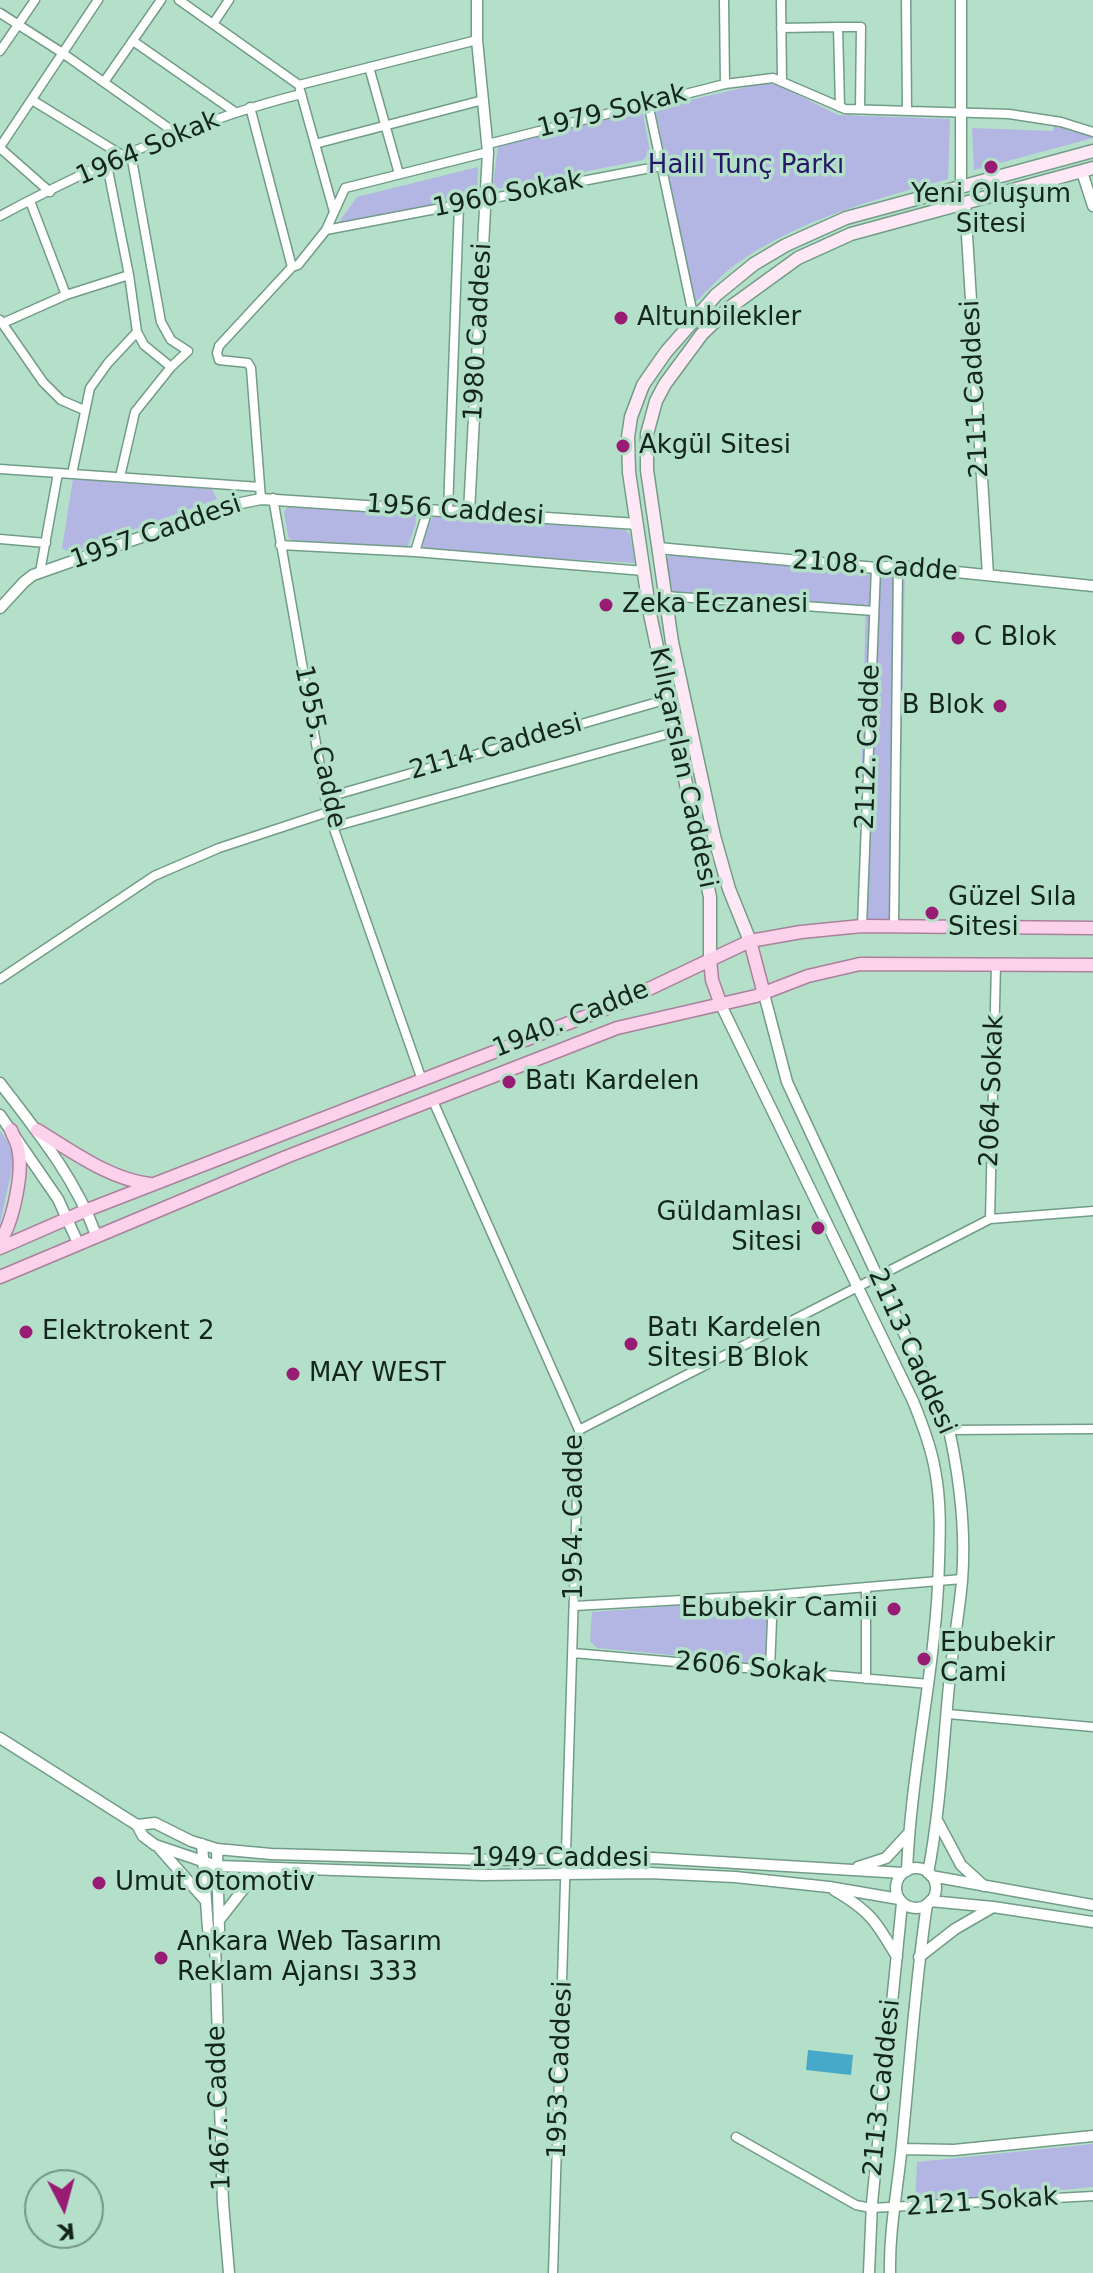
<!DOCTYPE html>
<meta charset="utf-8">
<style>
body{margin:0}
#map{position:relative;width:1093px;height:2273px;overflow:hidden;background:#b4e0ca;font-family:"DejaVu Sans",sans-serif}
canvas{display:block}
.north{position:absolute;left:24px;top:2169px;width:80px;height:80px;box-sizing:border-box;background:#b4e0ca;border:2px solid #749585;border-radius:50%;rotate:174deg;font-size:22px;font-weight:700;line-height:32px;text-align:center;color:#14251d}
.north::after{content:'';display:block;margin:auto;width:28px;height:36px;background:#991c74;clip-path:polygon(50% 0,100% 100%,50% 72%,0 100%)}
</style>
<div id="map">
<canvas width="1093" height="2273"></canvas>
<div class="north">K</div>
</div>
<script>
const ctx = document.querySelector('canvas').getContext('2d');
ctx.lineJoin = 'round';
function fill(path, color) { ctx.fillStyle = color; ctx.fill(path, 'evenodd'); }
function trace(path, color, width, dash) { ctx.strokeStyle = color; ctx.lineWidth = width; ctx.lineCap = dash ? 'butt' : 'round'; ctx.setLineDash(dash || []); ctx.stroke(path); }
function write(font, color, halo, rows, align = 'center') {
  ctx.font = font + ' "DejaVu Sans",sans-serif'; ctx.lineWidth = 7; ctx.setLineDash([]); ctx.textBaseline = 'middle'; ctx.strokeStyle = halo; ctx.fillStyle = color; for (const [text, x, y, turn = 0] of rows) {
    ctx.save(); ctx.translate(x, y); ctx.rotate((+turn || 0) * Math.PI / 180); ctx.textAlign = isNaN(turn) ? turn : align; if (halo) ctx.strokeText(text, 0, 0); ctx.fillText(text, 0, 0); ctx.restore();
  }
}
fill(new Path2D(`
 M764,83L778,85L838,115L950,119L948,179C873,200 800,219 736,264C721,275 708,290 695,303L655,108Z
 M637,110L643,114L650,152L643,160L505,188H498L493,185L498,146Z
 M1054,125L1093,136V138L974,170L972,128L1053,131Z
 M478,167L477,201L334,229L357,197Z
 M79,477L212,489L217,499L70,553L62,548L73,479Z
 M288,507L415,515L416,523L408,546L405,548L292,540L288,537L284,511Z
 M435,516L626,530L630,535L635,563L424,551L422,546L431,519Z
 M672,553L866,575L905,567L898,920L858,921L866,597L864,609L671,595L665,560Z
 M0,1131L8,1142L14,1159L0,1224Z
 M768,1599L766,1664L597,1648L590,1641L592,1612Z
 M1093,2144V2187L915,2204L917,2162Z`), '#b3b5e3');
fill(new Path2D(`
 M808,2050L853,2055L851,2075L806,2070Z`), '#46a9c9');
const minor = new Path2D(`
 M179,0L299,85
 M724,0L725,84
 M781,0L782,81
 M906,0L907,110
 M0,13L61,52L177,134
 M213,24L229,0
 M838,27H861L860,109
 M781,28L838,27L840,107
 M133,41L235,112
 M0,51L35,0
 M369,67L399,174
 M104,82L161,0
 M299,85L477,40
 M300,90L334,212
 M32,100L125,157
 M648,103L694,319
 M250,107L292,267
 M315,144L483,100
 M488,144L725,84L773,78L845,109L1009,114L1061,122L1093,132
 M0,147L98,0
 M0,148L50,192
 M131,154L161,322L171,340L188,351L171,367
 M30,201L66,295
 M0,216C95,165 197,120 301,94
 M326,230L661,166
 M0,320L43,382L61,400L84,410
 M3,323L66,295L129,275L107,165
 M0,469L260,487
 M72,474L90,388L108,363L137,332L129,275
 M120,477L135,412L171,367L144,345L137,332
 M273,498L328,812L422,1080
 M261,499L251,368L248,363L219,360L217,353L219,346L292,267L298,265L326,230L345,188L488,152
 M448,511L459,205
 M0,539L46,543
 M280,545L415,552L644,571
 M415,552L428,509
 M40,572L58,473
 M665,596L874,611
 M325,798L668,699
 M333,827L675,732
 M894,925L898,566
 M862,926L876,568
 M0,979L154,876L219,848L328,812
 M433,1101L579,1430L553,2273
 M990,1219L996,964
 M579,1430L990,1219L1093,1211
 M949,1430L1093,1429
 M866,1587V1679
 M574,1606L773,1595L962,1579
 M573,1653L929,1684
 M770,1670L773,1595
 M948,1714L1093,1727
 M736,2137L856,2205L871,2208L1093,2196`);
const tertiary = new Path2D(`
 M1082,172L1093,206
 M961,187V0
 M965,203L988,575
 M469,512L488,152L477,40V0
 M658,548L876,568L898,566L1093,586
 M0,608L24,582L33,575L236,504L261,499L637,524
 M764,994L787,1082L949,1430C960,1480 966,1530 962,1581C959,1616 952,1650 949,1685C943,1748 940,1811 928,1873
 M721,1005L913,1401C922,1423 931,1446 935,1470C941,1501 940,1531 939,1561C937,1665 911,1767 907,1871
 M0,1083C36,1130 76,1179 96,1235
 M0,1115L58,1199L78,1243
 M0,1738L137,1825L143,1836L155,1845L217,1866L483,1875L649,1873L735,1877L829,1887L899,1899
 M938,1822L961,1865L984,1886
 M137,1825L155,1823L191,1841L217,1849L271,1854L488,1860L653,1858L903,1873
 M202,1844L208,1929L215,1942
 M160,1849L205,1900
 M217,1849L219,1930L215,1942L223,2203L229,2273
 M858,1867L886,1858L908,1834
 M896 1888a20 20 0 1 1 40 0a20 20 0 1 1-40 0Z
 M931,1876L1093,1905
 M834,1890C870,1911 876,1921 897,1957
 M930,1901L993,1907L1093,1922
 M220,1919L245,1887L274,1869
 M919,1957L955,1929L993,1907
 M902,2149L954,2150L1093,2136
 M869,2273L872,2203L902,1903
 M890,2273C889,2229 898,2188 902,2144C910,2064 915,1984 927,1904`);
const secondary = new Path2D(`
 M750,941L729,889L714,836L672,642L647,470V434L656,401L665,384L702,334L729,308L798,258L851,234L1093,168
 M710,959V897L650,614L629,472L628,437L631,417L643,385L666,352L716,295L754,264L786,245L846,218L1093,151`);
const primary = new Path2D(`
 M750,941L764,994
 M710,959L712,980L721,1005
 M37,1130C72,1151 109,1179 150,1184
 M0,1242C13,1222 24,1171 18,1148C17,1142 13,1136 11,1130
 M0,1248L87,1210L615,1005L750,941L801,932L862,926L1093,928
 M0,1277L286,1157L617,1028L756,996L808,976L860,964L1093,965`);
trace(minor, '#729c87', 11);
trace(tertiary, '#729c87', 13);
trace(secondary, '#729c87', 15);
trace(primary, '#aa819a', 15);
trace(minor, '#fff', 8);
trace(tertiary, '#fff', 10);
trace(secondary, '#fee8f5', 12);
trace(primary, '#fcd1eb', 12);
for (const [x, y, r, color] of [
 [991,167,8,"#991c74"],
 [621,318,8,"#991c74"],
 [623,446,8,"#991c74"],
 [606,605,8,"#991c74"],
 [958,638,8,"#991c74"],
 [1000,706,8,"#991c74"],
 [932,913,8,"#991c74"],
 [509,1082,8,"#991c74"],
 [818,1228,8,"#991c74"],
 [26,1332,8,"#991c74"],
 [631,1344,8,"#991c74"],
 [293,1374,8,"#991c74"],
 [894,1609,8,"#991c74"],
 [924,1659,8,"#991c74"],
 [99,1883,8,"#991c74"],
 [161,1958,8,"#991c74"]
]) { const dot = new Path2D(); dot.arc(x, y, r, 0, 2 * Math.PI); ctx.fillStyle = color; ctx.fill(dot); trace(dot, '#b4e0ca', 3); }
write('26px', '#14251d', '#b4e0ca', [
 ["1979 Sokak",612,112,-14],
 ["1964 Sokak",148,149,-23],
 ["1960 Sokak",508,195,-11],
 ["1980 Caddesi",479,332,-87],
 ["2111 Caddesi",976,389,-93],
 ["1956 Caddesi",455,511,4],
 ["1957 Caddesi",156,533,-19],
 ["2108. Cadde",875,567,4],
 ["1955. Cadde",319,747,78],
 ["2112. Cadde",869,747,-88],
 ["2114 Caddesi",496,748,-16],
 ["Kılıçarslan Caddesi",682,768,78],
 ["1940. Cadde",571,1020,-22],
 ["2064 Sokak",993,1091,-88],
 ["2113 Caddesi",911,1352,66],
 ["1954. Cadde",575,1517,-90],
 ["2606 Sokak",751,1669,5],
 ["1949 Caddesi",560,1859],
 ["1953 Caddesi",561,2070,-88],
 ["2113 Caddesi",883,2088,-84],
 ["1467. Cadde",220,2108,-92],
 ["2121 Sokak",982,2203,-4]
]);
write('26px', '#261668', '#b4e0ca', [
 ["Halil Tunç Parkı",746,166]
]);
write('26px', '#14251d', '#b4e0ca', [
 ["Yeni Oluşum",991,195,"center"],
 ["Sitesi",991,225,"center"],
 ["Altunbilekler",637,318],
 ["Akgül Sitesi",639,446],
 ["Zeka Eczanesi",622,605],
 ["C Blok",974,638],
 ["B Blok",984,706,"right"],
 ["Güzel Sıla",948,898],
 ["Sitesi",948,928],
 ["Batı Kardelen",525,1082],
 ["Güldamlası",802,1213,"right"],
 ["Sitesi",802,1243,"right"],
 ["Batı Kardelen",647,1329],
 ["Sİtesi B Blok",647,1359],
 ["Elektrokent 2",42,1332],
 ["MAY WEST",309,1374],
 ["Ebubekir Camii",878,1609,"right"],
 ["Ebubekir",940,1644],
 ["Cami",940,1674],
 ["Umut Otomotiv",115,1883],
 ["Ankara Web Tasarım",177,1943],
 ["Reklam Ajansı 333",177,1973]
], 'left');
</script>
